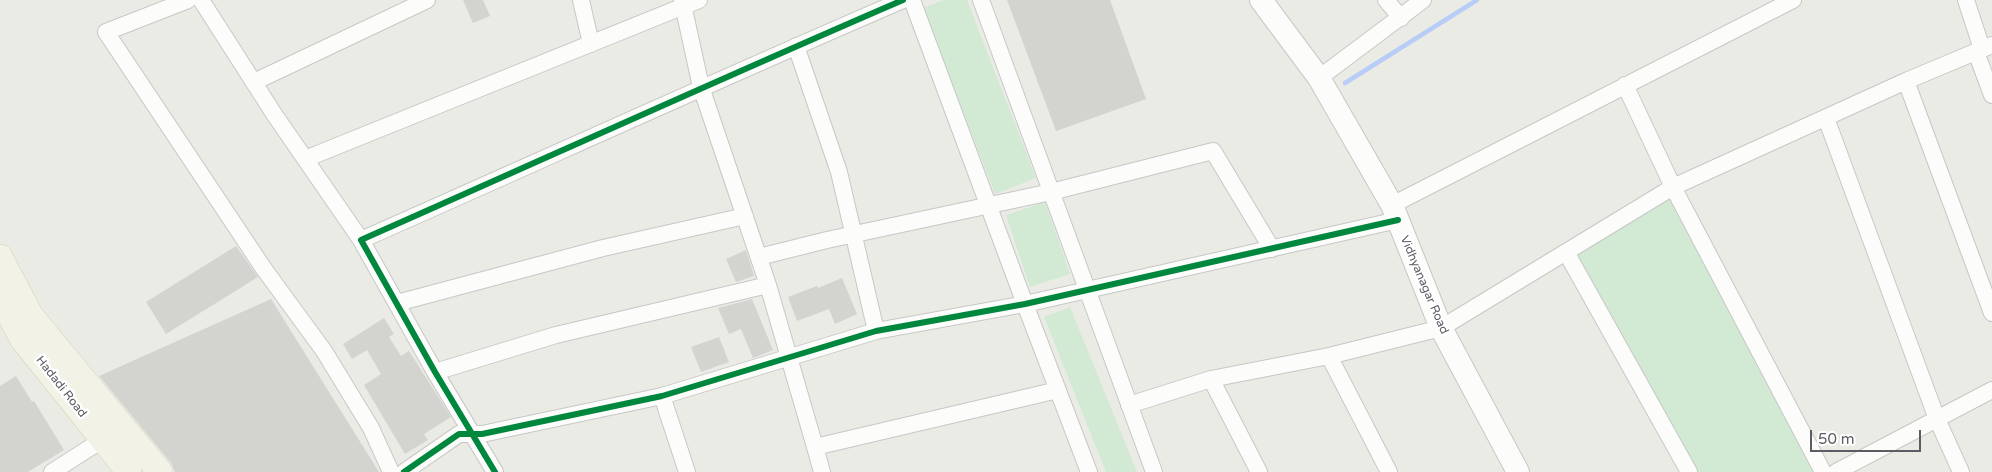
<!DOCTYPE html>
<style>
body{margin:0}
#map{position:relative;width:1992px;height:472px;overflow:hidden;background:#ebebe5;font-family:"Varela Round",sans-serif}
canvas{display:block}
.scale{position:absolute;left:1810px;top:430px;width:111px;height:22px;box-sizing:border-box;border:2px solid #5b5d64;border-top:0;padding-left:6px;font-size:15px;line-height:18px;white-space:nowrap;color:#5b5d64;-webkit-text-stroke:4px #fff;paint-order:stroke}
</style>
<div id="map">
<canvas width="1992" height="472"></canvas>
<div class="scale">50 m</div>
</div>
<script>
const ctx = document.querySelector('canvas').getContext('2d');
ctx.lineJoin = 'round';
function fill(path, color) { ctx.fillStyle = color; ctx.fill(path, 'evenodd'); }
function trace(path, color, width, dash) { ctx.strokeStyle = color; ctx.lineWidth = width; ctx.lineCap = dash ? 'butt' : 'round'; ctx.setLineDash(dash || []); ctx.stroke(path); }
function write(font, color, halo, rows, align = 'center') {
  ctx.font = font + ' "Varela Round",sans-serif'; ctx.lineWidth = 5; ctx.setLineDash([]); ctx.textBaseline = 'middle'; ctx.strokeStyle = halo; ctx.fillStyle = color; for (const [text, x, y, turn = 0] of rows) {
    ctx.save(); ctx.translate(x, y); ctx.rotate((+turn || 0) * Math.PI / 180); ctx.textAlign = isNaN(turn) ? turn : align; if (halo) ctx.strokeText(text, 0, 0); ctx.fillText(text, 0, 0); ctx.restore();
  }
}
fill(new Path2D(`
 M944,0H967L1036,178L995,194L923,8Z
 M1670,198L1818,472H1698L1575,255Z
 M1045,202L1070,274L1030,287L1006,215Z
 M1070,307L1137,472H1106L1044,317Z`), '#d2e9d4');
trace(new Path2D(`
 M1345,83L1477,0`), '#b7cdf7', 4.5);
fill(new Path2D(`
 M463,0H483L490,16L473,23Z
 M1007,0H1110L1146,99L1056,131Z
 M236,246L258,277L166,334L146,302Z
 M746,250L754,276L736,282L726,259Z
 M842,278L857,314L835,324L829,309L797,321L788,297L817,286L818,288Z
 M271,299L379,472H175L171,463L99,376Z
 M752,299L773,350L753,358L741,329L729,334L718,308Z
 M384,318L394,334L389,337L401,356L409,351L451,417L424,434L428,440L405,454L364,385L381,374L367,350L352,359L343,344Z
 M719,337L729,362L701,372L691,347Z
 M16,376L32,402L34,401L64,450L28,472H0V386Z`), '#d3d3cf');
const street = new Path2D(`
 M188,0L106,32L264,269L324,351L371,428L391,472
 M201,0L274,114L361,240
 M581,0L591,44
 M682,0L701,87L768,285L815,447
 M912,0L1025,304L1089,472
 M981,0L1154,472
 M1386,0L1401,18
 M1966,0L1982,49
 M796,46L839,172L876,331
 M1976,52L1992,95
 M1319,78L1423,0
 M1906,81L1992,313
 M254,82L427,0
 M1625,85L1673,187L1823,472
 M1826,118L1937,419L1961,472
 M305,159L699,0
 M1392,205L1793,0
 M1566,252L1689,472
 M759,257L827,240L1051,192L1213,151L1272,249
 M397,303L603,248L745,216
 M1329,356L1441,328L1673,187L1906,81L1992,45
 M435,372L556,335L768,285
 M1211,379L1329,356L1389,472
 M662,396L687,472
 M1129,405L1211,379L1259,472
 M52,472L102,440
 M404,472L459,434H482L662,396L876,331L1025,304L1398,220
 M495,472L435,372L361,240C542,160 722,78 903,0
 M822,472L815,447L1058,390
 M1836,472L1992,390`);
const secondary = new Path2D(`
 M1261,0L1319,78L1392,205L1441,328L1518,472`);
const primary = new Path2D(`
 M0,257L31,316L160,472
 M0,297L23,340L129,472`);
trace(street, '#c7c7c7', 18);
trace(secondary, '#c7c7c7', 24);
trace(primary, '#d4d2b2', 26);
trace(street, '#fcfcfb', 16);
trace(secondary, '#fcfcfb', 22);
trace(primary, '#f2f2e7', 25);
trace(new Path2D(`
 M404,472L459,434H482L662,396L876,331L1025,304L1398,220
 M495,472L435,372L361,240C542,160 722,78 903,0`), '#00873e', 6);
write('12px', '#5b5d64', '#fff', [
 ["Vidhyanagar Road",1424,285,67],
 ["Hadadi Road",61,387,52]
]);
</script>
